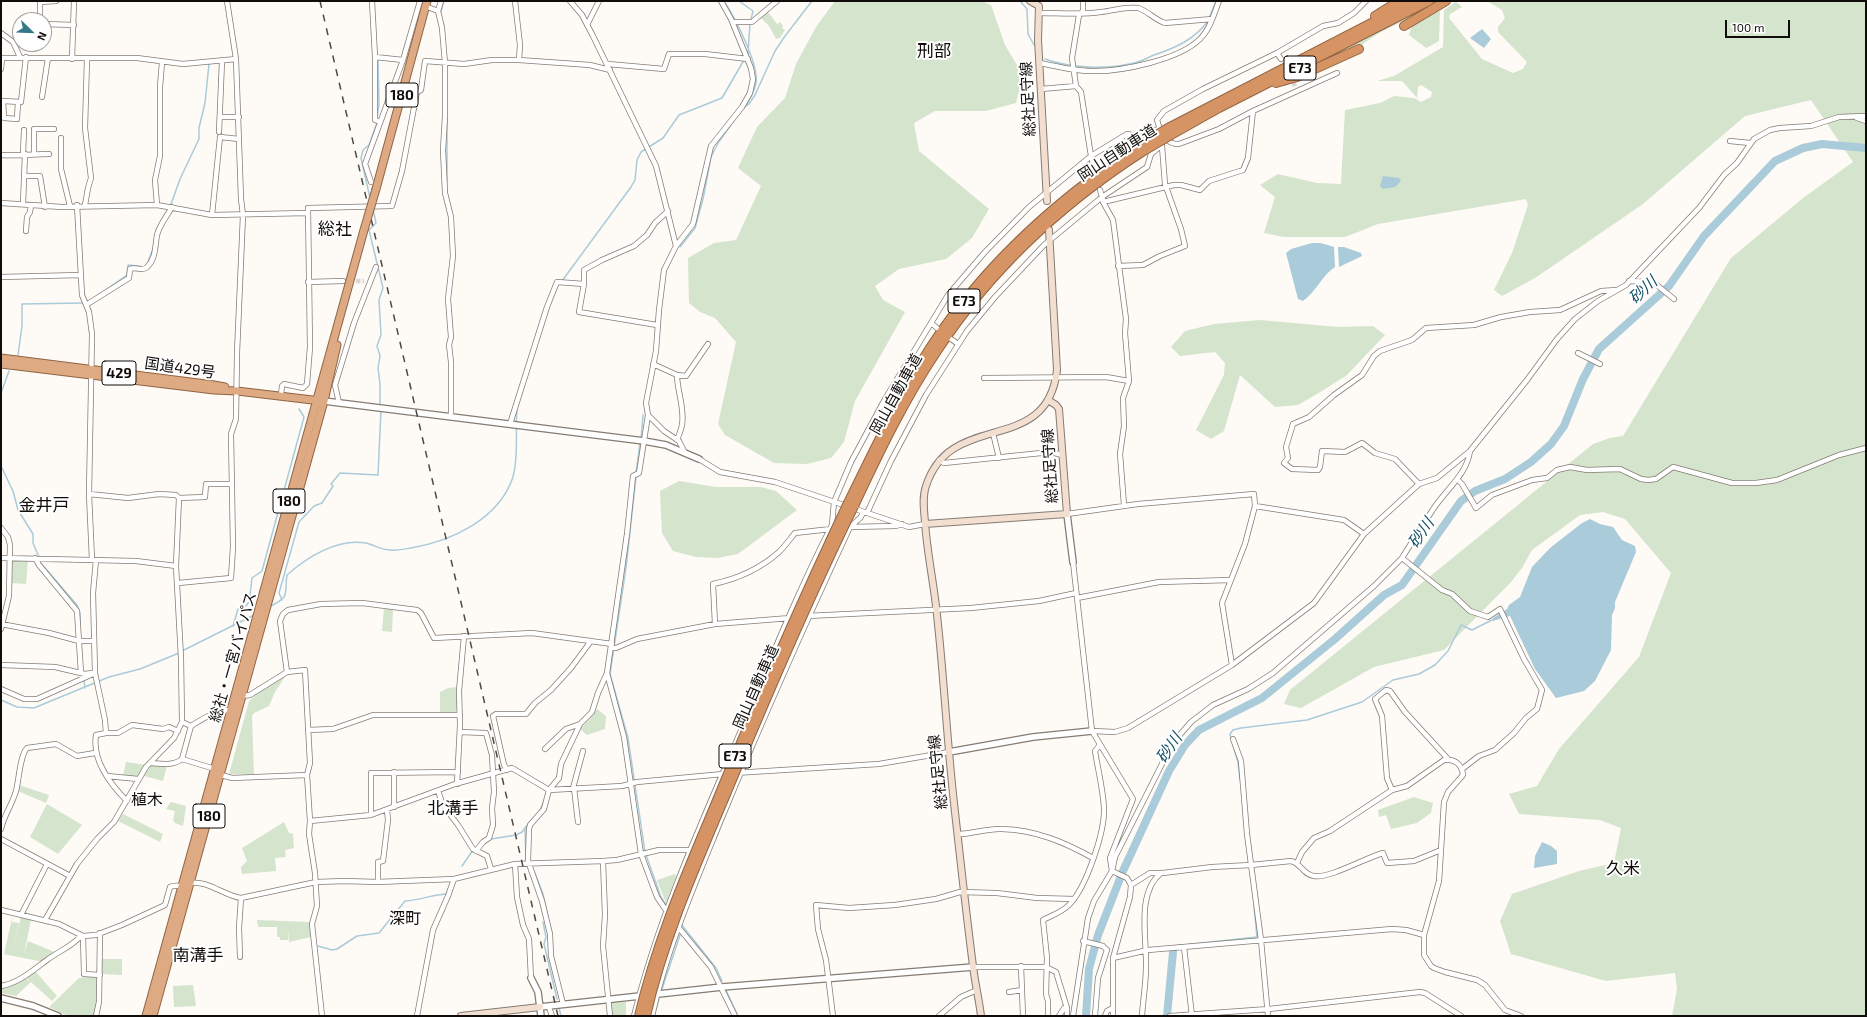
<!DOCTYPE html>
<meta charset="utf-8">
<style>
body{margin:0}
#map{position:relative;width:1867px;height:1017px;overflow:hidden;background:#fefaf6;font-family:"Exo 2",sans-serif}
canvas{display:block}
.frame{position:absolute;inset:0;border:2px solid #0f0c09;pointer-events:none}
.north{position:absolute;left:12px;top:12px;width:40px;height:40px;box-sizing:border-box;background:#fff;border:1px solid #9f9e9d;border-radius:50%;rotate:113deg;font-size:11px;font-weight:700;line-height:16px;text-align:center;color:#0f0c09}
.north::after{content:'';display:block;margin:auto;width:14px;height:18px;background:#347987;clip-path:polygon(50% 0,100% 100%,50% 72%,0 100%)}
.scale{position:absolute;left:1725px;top:20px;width:65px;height:18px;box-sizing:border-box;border:2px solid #0f0c09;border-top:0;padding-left:5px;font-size:12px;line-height:14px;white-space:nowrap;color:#0f0c09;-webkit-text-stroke:3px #fff;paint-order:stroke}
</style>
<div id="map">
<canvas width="1867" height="1017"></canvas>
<div class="frame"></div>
<div class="north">N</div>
<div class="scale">100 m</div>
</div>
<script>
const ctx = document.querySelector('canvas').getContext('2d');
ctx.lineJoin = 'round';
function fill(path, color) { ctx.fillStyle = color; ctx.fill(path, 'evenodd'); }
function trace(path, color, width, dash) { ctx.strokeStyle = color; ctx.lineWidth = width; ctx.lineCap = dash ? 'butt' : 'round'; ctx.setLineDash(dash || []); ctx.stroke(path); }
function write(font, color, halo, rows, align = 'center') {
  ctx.font = font + ' "Exo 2","Noto Sans JP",sans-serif'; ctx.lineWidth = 4; ctx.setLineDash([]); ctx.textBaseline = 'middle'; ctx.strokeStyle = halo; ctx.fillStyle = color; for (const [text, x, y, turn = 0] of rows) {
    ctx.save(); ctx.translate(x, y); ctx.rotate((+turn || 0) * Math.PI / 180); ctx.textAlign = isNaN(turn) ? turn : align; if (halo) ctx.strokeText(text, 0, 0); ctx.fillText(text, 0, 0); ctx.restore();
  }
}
fill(new Path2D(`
 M835,1H982L991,5L1005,45L1018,67L1020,87L1016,103L986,111H935L914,123L919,151L989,209L972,238L946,259L899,269L875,286L883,300L905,312L855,401L844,442L831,458L807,464L774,463L725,435L718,424L736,342L715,318L700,312L689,303L688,258L714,243L736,240L761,186L738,168L757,127L785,98L796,64L816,27Z
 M1437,1H1444L1417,16L1407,19L1379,33L1360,46L1302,71Z
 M1487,1H1866V1016H1672L1677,989L1675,973L1606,981L1511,954L1500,921L1512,894L1579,871L1614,863L1621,828L1600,820L1519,814L1509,794L1537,786L1559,749L1639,657L1671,573L1625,519L1603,512L1580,515L1532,550L1522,568L1511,582L1444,650L1374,667L1301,708L1284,704L1290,690L1593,444L1610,438L1623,436L1731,258L1803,198L1853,162L1811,100L1745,116L1643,204L1535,278L1502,296L1494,290L1512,253L1528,205L1526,199L1378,224L1345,237H1284L1264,233L1275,197L1260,185L1278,174L1317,183L1341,184L1345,110L1380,103L1394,96L1414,98L1421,102L1431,97L1432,92L1421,85L1418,87L1417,98L1402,81H1377L1394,76L1443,47L1444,10L1456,2L1462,7L1450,14L1449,18L1482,59L1513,73L1523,69L1527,62L1498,32V27L1505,18L1502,10Z
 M1439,11L1440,12L1439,41L1426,48L1409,35L1412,25Z
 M768,12L777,24L780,22L783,26L782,28L785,30L780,38L776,39L769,26L761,18Z
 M1260,320L1338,327L1373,326L1385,335L1347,375L1322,391L1298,405L1275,407L1240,375L1224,431L1211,439L1196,430L1224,375L1225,363L1215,352L1180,356L1171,347L1185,331L1214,324Z
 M679,481L716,487H761L776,491L797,510L738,554L717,558L696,557L673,551L662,533L660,491Z
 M12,559L28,560L26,584L11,583Z
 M384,608L393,609L392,632L382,631Z
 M286,675L275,692L269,706L254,713L252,716L254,775L229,774L249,701L260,691Z
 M458,687V710H456V714H440V692L448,688Z
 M597,709L606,716L605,729L587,735L580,729L590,719Z
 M126,762L146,765L137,779L123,776Z
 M152,765L167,766L163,781L144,776V775Z
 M19,785L49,795L46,803L20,792L18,790Z
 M1414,797L1433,803L1431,813L1417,823L1391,829L1386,815L1379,817L1378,810Z
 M171,802L186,806L183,826L175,823L173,820L175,811L166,809Z
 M47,804L82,825L58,854L30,837Z
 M123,814L163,834L160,842L118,821Z
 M284,822L289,833L293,834L294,848L285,850L286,857L275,858L276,871L242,874L241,867L247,861L242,848Z
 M675,874L676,877L666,903L657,880Z
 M13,914L12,922L19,923L13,952L21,916L30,918L31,920L24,954L28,941L57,953L43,962L4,954Z
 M257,920L309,922L311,937L289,942L288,930V940H280V937H277V927H258Z
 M102,959H122V975L103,974L102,973Z
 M35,971L57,996L52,1001L31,982L16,996L1,993V987L25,977L30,982L26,976Z
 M87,977H98L97,1003L94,1016H68L49,1007L79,978Z
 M193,985L196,1006L174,1007L173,986Z
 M626,1002V1016H612L611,1003Z`), '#d5e4cc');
fill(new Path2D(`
 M1482,29L1491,39L1484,48L1470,38Z
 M1383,176L1399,178L1401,181L1395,187L1383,189L1380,186Z
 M1312,243H1321L1334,247L1335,267C1322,275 1316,292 1303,301L1298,299L1286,253L1291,249Z
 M1338,247H1344L1361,253L1362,256L1339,267Z
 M1590,519L1600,524L1613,527L1622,540L1635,546L1636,552L1615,602V608L1612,615L1611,650L1595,681L1584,691L1556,698L1535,669L1510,616L1493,621V618L1507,609L1509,605L1520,597L1532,567L1550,548L1582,523Z
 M1542,842L1551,846L1557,851V864L1534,868L1535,856Z`), '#aacbd9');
trace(new Path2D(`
 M724,1C735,18 759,64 756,83C754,92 749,101 744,108
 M739,1L753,11L750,23L748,54
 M1020,1L1027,9L1028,34L1034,45
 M440,15L444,1
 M1209,18L1216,1
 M1045,59C1070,68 1107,70 1134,63C1140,62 1147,58 1154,55C1175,48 1194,40 1208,21
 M746,106L749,104L755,95L775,51L785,36L812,1
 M377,119L379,104L378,59
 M447,182V118
 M370,198L361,158L363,150L369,145L377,123
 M170,207L180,179L199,139V128L205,103L209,64
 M373,209L376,223L369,230L383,288L379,300L381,335L377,346L380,356L378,368L380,384V405
 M680,247L695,228L703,199L711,157L718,143L741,111
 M147,264L153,249
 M562,281L631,187L635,180L637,160L641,152L663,138L679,115L722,98L744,60
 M94,298L127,275L128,265L145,267
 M18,355L22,326V304L83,303
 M1,393L9,371
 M641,439L643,415
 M1,466L13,491L18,510L33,534V543L39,557
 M636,473L640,443
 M636,477L626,568L610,674L628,738L645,852
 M39,561L77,605L80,613V627
 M282,600L279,593L299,522L314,506L322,503L333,486L331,484L340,473L378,475L381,410
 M269,607C291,596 284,596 287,575C307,557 338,538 366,543C374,545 382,550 390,550C397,551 404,549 411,548C452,541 499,519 513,477C519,455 515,432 517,410
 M233,626L238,609L245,607L253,597L250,595L252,578L262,571L304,417L299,409
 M182,651L254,615
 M84,681L85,688
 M1,700L17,707L34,708L109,677L140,669L179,653
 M1,729V710
 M1231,739L1230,734L1233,730L1241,728L1307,720L1362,702L1393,680L1419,674L1435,665L1448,651L1461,625L1472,630L1494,619
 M1233,745L1238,762L1240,780
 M540,810L544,801
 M525,828L526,860
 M491,839L516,835L522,832L528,824
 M646,855L661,897L667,907
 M462,866L473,850
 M534,871L543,894L548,917
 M543,922L546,937L544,944L557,999
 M681,924L716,968L722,981
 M318,946L332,950L337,949L357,936L379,933L405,901C420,900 432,895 446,894L447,892
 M1174,946L1257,937L1254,906
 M662,989L680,935
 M726,990L738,1016
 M559,1008L561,1016
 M654,1016L659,999`), '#aacbd9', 1.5);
trace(new Path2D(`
 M1086,1016L1089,969L1098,935L1123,871L1169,771L1185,745L1199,730L1262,698L1335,639L1384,595L1402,585L1461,501L1475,491L1505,479L1531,462L1551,444L1564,426L1583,379L1599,349L1669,286L1704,236L1775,161L1803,148L1822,144L1866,148
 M1167,1016L1173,952`), '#aacbd9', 8);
trace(new Path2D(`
 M1290,77L1295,86
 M398,87L415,92
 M1093,164L1100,190
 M343,281H364`), '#dad6d2', 4.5, [4.5, 2]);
const minor = new Path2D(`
 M372,1L375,57V120L380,122
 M515,1L520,45L519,60
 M570,1L582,15L593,36L656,166L676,246
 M1083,1V11L1079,15L1072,58L1076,86L1081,92L1091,156L1127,134L1142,137L1160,128
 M425,6L438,11L442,28L445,63V116L443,150L445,193L451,217L453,256L448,299L451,337L449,345L451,362V417
 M438,11L441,1
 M1038,13C1059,13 1081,15 1101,12C1113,11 1125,6 1138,8C1148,11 1155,20 1165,23L1212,19
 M40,20V2L56,1
 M733,22H752L777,1
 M44,24L74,25
 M587,25L599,1
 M1,33L13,42L20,57
 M1277,53L1281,59
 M375,57L403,60
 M1,58H137L183,64L236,59
 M72,59L74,1
 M1040,63C1056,66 1074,71 1091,71C1120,72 1179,60 1200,39C1210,29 1214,14 1219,1
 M608,64L664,69L669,54H705L748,59
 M1,69L2,58
 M1337,73L1253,111L1219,129L1179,144C1166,145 1160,131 1157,120L1164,111L1203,89L1277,53L1323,26L1338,23L1354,13L1366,1
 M1041,89L1076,86
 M42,97L48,58
 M18,102L17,119L4,118L3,101L21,102L26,57
 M220,117H239
 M1857,118L1866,121
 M219,132L222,61
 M61,138V169L70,206
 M1730,141L1750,143
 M23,154L24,130
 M34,154V129H54
 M1151,154L1162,145
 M1,155C17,156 32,154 49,154
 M24,176H40L45,207
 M371,182L365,164L403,60L420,1
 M1100,190L1103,200
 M1,203L62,207L157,205L212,215L308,213
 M23,204L25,154
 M77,205L82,295L89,312L92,334L89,494L92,560
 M85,205L88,188L91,178L85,128L87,59
 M157,205L155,180L160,156V87L162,62
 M212,215L220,137L239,139
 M26,231L27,217L30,212L31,205
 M1118,266L1143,265L1160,256L1185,246L1181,229L1165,184L1162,146
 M1,277L80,275
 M1629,281L1653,282L1674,299
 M308,282L343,281
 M86,305L129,278L130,269C135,266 143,272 147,267C156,259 155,246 157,235C159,226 167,216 172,207
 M931,323L937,328
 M657,325L579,312L584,284V270L602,260L634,246L647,235L655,223L668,211
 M951,339L958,344
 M1578,353L1600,364
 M653,364L677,375
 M984,378L1106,377L1129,381
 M281,395L282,386L284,384L303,388L307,384L310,347L308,208L392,206L402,171L417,92L421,90L425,61L464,64L492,60H519L590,65L610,70
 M339,403L335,385L354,323L376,267
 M648,415L664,431L679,441L685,453
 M510,424L547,307L557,282L584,284
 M993,433L999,458
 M677,440C679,435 681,430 682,425C685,408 677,391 677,375L686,376L708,344
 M699,459L720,472L775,482L909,527L925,524
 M939,460L944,463L1051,452L1062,455
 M1457,479L1462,484L1476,508L1492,495L1532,480L1547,478L1557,470L1570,467L1587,470L1620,469L1641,479L1648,480L1656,479L1673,467L1732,483H1756L1777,480L1839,455L1866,448
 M1419,484L1395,459L1375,453L1362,443L1345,452L1322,451L1320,467L1318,470L1292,469L1284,463L1288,458L1286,447L1293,424L1309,417L1334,395L1362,375L1374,356L1380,351L1412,340L1426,328L1474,325L1501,317L1530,312L1560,310L1601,291L1617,290
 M89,494L128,498L159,494L176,495L179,498L205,497L206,484H232
 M1124,505L1120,454L1124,426L1123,398L1129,381L1125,333L1126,319L1113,220L1103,202L1174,185H1181L1200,190L1209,181L1243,170L1248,158L1253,111
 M1255,506L1344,520L1364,534
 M867,513L891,461L926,395L967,331L995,297L1044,245L1102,197L1147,167L1151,154L1142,137
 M1067,514L1138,504L1254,494L1255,506L1245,544L1222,603L1232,665
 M848,527L896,526L902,524
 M1,528L8,537L10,545L9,596L1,629
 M1,558L136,561L176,566
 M35,558L39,565L77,611L81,673
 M96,560L93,593L95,673L105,720L106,733
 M1073,562L1092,731L1133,799L1110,858L1112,871L1127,878L1131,885L1130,897L1113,958V1016
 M178,583L231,578L233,547L231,434L236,419L237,353L243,215L241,199L236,59L227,1
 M1077,598L1159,582L1231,580
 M807,616L971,608L1039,601L1076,593
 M1,624L49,633L79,641H94
 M715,624L713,584C737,579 761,568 779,552C785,546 790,539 795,533L831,529
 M611,648H616L637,639L715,624L790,618
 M1,665L55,667L85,674L92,673
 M287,672L280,621L283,614L288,610L321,604L362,603L417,610L421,613L434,638L532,633L612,644
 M1,689L24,699H37L95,673
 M242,696L250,695L287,672L305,670L310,763L307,775L310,821L309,834L315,873L317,906L312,924L322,1016
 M182,722L191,726C204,718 217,709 232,710
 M308,730L333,729L373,715H460
 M1092,731L1115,732L1128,728L1232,665L1314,603L1364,534L1419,484L1437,478L1470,451L1527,380L1557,339L1575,319L1598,301L1626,285L1699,208L1724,175L1737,163L1754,139L1770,130L1780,128L1811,126L1839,117L1866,116
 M460,732L486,733L492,755L494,792L492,808L493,825L489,838L483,842L476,851
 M1233,739L1241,761L1247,834L1261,940L1268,1016
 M545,749L566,729L580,724L592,712L598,693L607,673
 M182,759L191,726
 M151,763C161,764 173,766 182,759L215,769L221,775L232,778L307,775
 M1462,769L1479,756L1495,750L1514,733L1526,718L1537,709L1542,690L1524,659L1500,609L1488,617L1470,611L1452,594L1442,590L1402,558C1412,542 1422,526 1432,511C1444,491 1467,475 1470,451
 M507,770L504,765L493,716L496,714H526L535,703L551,690L571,668L591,641
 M394,772V807
 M735,773L879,764L949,752
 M107,776L138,779
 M457,784L460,725L459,691L464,636
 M573,788L583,751
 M574,788L578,822
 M1392,790L1387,778L1382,716L1375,699L1386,690L1390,691L1405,712L1448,759
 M438,791L443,805L458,825L473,849L487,856L491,869
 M127,801C110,784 92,760 96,735L106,733H118L132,725L163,729L169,727L178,731
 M371,815V773L458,772
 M310,821L371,815L455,784L512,768L549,790L622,786L637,782L723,774
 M1,829C4,815 12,805 16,791C19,780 20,755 27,748L56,744L77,756L95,753
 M959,834C973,834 987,828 1002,829C1036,830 1064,842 1093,858
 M1,839L70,876
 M603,861L605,915L603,946L610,1016
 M1297,863L1302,852L1314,838L1330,831L1392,790L1407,786L1444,760C1455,758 1462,765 1463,775L1448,792L1444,802L1439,881L1424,935V955L1431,966L1434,968L1445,972L1477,980L1485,985L1505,1010L1521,1016
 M515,864L517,897L523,925L529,939L531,978
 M378,882V862L383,861L388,820L387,810
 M1131,885L1150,873H1163L1212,867L1251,865L1291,861C1301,863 1303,875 1314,876C1329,879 1365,858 1383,853L1387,863L1414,861L1441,850
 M1,910L59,924L83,936L96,935L122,925L163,906L165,905L170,887C174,885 177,886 182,886C185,886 188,883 191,883C207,880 225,896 241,898L316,882L345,881L377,882L454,879L515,864L603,861L617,860L659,850H693
 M21,915L47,864
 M670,916L657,897L641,854L624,737L607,673L627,534L633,476L639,473L648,415L646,403L656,351L659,310L664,270L676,246L693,224L711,146L742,107L750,93L753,79L751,68L731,19L721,1
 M45,920L77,864L97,839L114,822L146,767L174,738L182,722L181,658L176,566L179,498
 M674,922L711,967L735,1016
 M83,936L84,974L100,975
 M1083,941L1103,946L1107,950
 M1184,947L1192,1016
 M240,957L239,928L241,898
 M1113,958L1148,950L1392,929L1406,930L1424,935
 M1021,966L1023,1016
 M973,967H1046L1056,972L1067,1008V1016
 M1,986C19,983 33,970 47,960C59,951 71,947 81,936
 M1009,992L1022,990
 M563,1004L551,956L550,934L542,901L528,861L529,829L530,825L544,809L549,790L559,778L561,764L580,724
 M549,1007L552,1016
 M96,1016L99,1002L100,933
 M417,1016L433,930L448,896L454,879
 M634,1016C657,923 696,835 734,747C765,673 795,597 832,525L834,502L851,462L885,399L948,295L985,252L1029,207L1091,156L1093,164
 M652,1016C667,948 695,884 721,820C762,721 805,624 850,527L861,517L863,512
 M833,1016L826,960L818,929L816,905L849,908L895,905L936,899L960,892L997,893L1037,898L1074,899
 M939,1016L961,997L977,990
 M1048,1016V1001L1046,994L1047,958L1043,920C1051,916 1062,912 1069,905C1086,888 1105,832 1104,808C1103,789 1098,770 1095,751L1099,746
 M1059,1016L1064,1008H1067
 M1073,1016L1088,918L1094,901L1112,871L1115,857L1165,758L1178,737L1191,722L1213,705L1248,689L1273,673L1374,586L1402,558
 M1095,1016L1098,978L1107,950
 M1105,1016L1107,1011L1113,1008
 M1142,1016C1143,1000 1146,983 1146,967C1147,938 1136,893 1161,873
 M1170,1016L1269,1009L1420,992L1425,993L1461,1016`);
const tertiary = new Path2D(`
 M324,401L644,441L666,445L699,459
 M1067,514L1073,562
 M949,752L1033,737L1092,731
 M531,978L538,992L541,1016
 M1,998L33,1006L58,1016
 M540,1007L722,987L973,967`);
const secondary = new Path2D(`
 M1030,1L1039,6L1038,40L1047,201
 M925,524L1067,514L1059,409L1056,405L1048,400
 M461,1016L540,1007
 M981,1016C979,999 975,983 973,966C966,912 960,857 954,803C947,741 944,678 937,615C934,584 927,553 925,522C924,510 922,497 926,486C951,408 1047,458 1057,370L1049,230`);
const trunk = new Path2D(`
 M376,189L427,1
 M1,358L214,385L225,387
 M1,364L214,390L237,391L321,401
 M146,1016L364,230
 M153,1016L324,401L337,345`);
const motorway = new Path2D(`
 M1375,16L1399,1
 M1404,26L1446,1
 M1276,83L1297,77L1359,49
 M1168,128L1414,1
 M1171,135L1219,108L1429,1
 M848,503C874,450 899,397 930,348C984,265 1056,200 1138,146
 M854,506C879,453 904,400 937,351C991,269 1060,205 1142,152`);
trace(minor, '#857c73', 6);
trace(tertiary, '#857c73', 8);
trace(secondary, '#857c73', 8);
trace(trunk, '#906444', 9);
trace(motorway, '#906444', 10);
trace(minor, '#fff', 4.5);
trace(tertiary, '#fff', 5.5);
trace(secondary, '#f3dfd0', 6);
trace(trunk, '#deaa83', 7);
trace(motorway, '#d69464', 8);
trace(new Path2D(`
 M320,1L558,1016`), '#4c4845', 1.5, [7, 7]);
const trunkBridge = new Path2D(`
 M364,230L376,189`);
const motorwayBridge = new Path2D(`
 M1138,146L1168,128
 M1142,152L1171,135
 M639,1016C656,943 686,874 715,805C757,703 801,602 848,503
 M646,1016C663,941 694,870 724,799C765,701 807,602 854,506`);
trace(trunkBridge, '#906444', 9, []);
trace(motorwayBridge, '#906444', 10, []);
trace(trunkBridge, '#deaa83', 7);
trace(motorwayBridge, '#d69464', 8);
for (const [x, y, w] of [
 [1300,68,32],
 [402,95,32],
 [964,301,32],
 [119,373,34],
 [289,501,32],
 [735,756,32],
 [209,816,32]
]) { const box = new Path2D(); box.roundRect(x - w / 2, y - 12, w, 24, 3); ctx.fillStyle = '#fff'; ctx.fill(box); trace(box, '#0f0c09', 1); }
write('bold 14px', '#0f0c09', null, [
 ["E73",1300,68],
 ["180",402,95],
 ["E73",964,301],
 ["429",119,373],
 ["180",289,501],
 ["E73",735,756],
 ["180",209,816]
]);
write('15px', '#0f0c09', '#fff', [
 ["総社足守線",1028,99,-93],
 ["岡山自動車道",1117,153,-33],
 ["国道429号",180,368,8],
 ["岡山自動車道",896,394,-61],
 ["総社足守線",1050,466,-94],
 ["総社・一宮バイパス",233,657,-74],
 ["岡山自動車道",756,687,-66],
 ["総社足守線",938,772,-96]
]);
write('italic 16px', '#114f65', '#fff', [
 ["砂川",1643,290,-43],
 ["砂川",1421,533,-55],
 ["砂川",1169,748,-56]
]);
write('16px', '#0f0c09', '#fff', [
 ["植木",147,800],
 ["深町",405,919]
]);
write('17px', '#0f0c09', '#fff', [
 ["刑部",934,51],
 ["総社",335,229],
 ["金井戸",44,505],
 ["北溝手",453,808],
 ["久米",1623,868],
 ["南溝手",198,955]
]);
</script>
